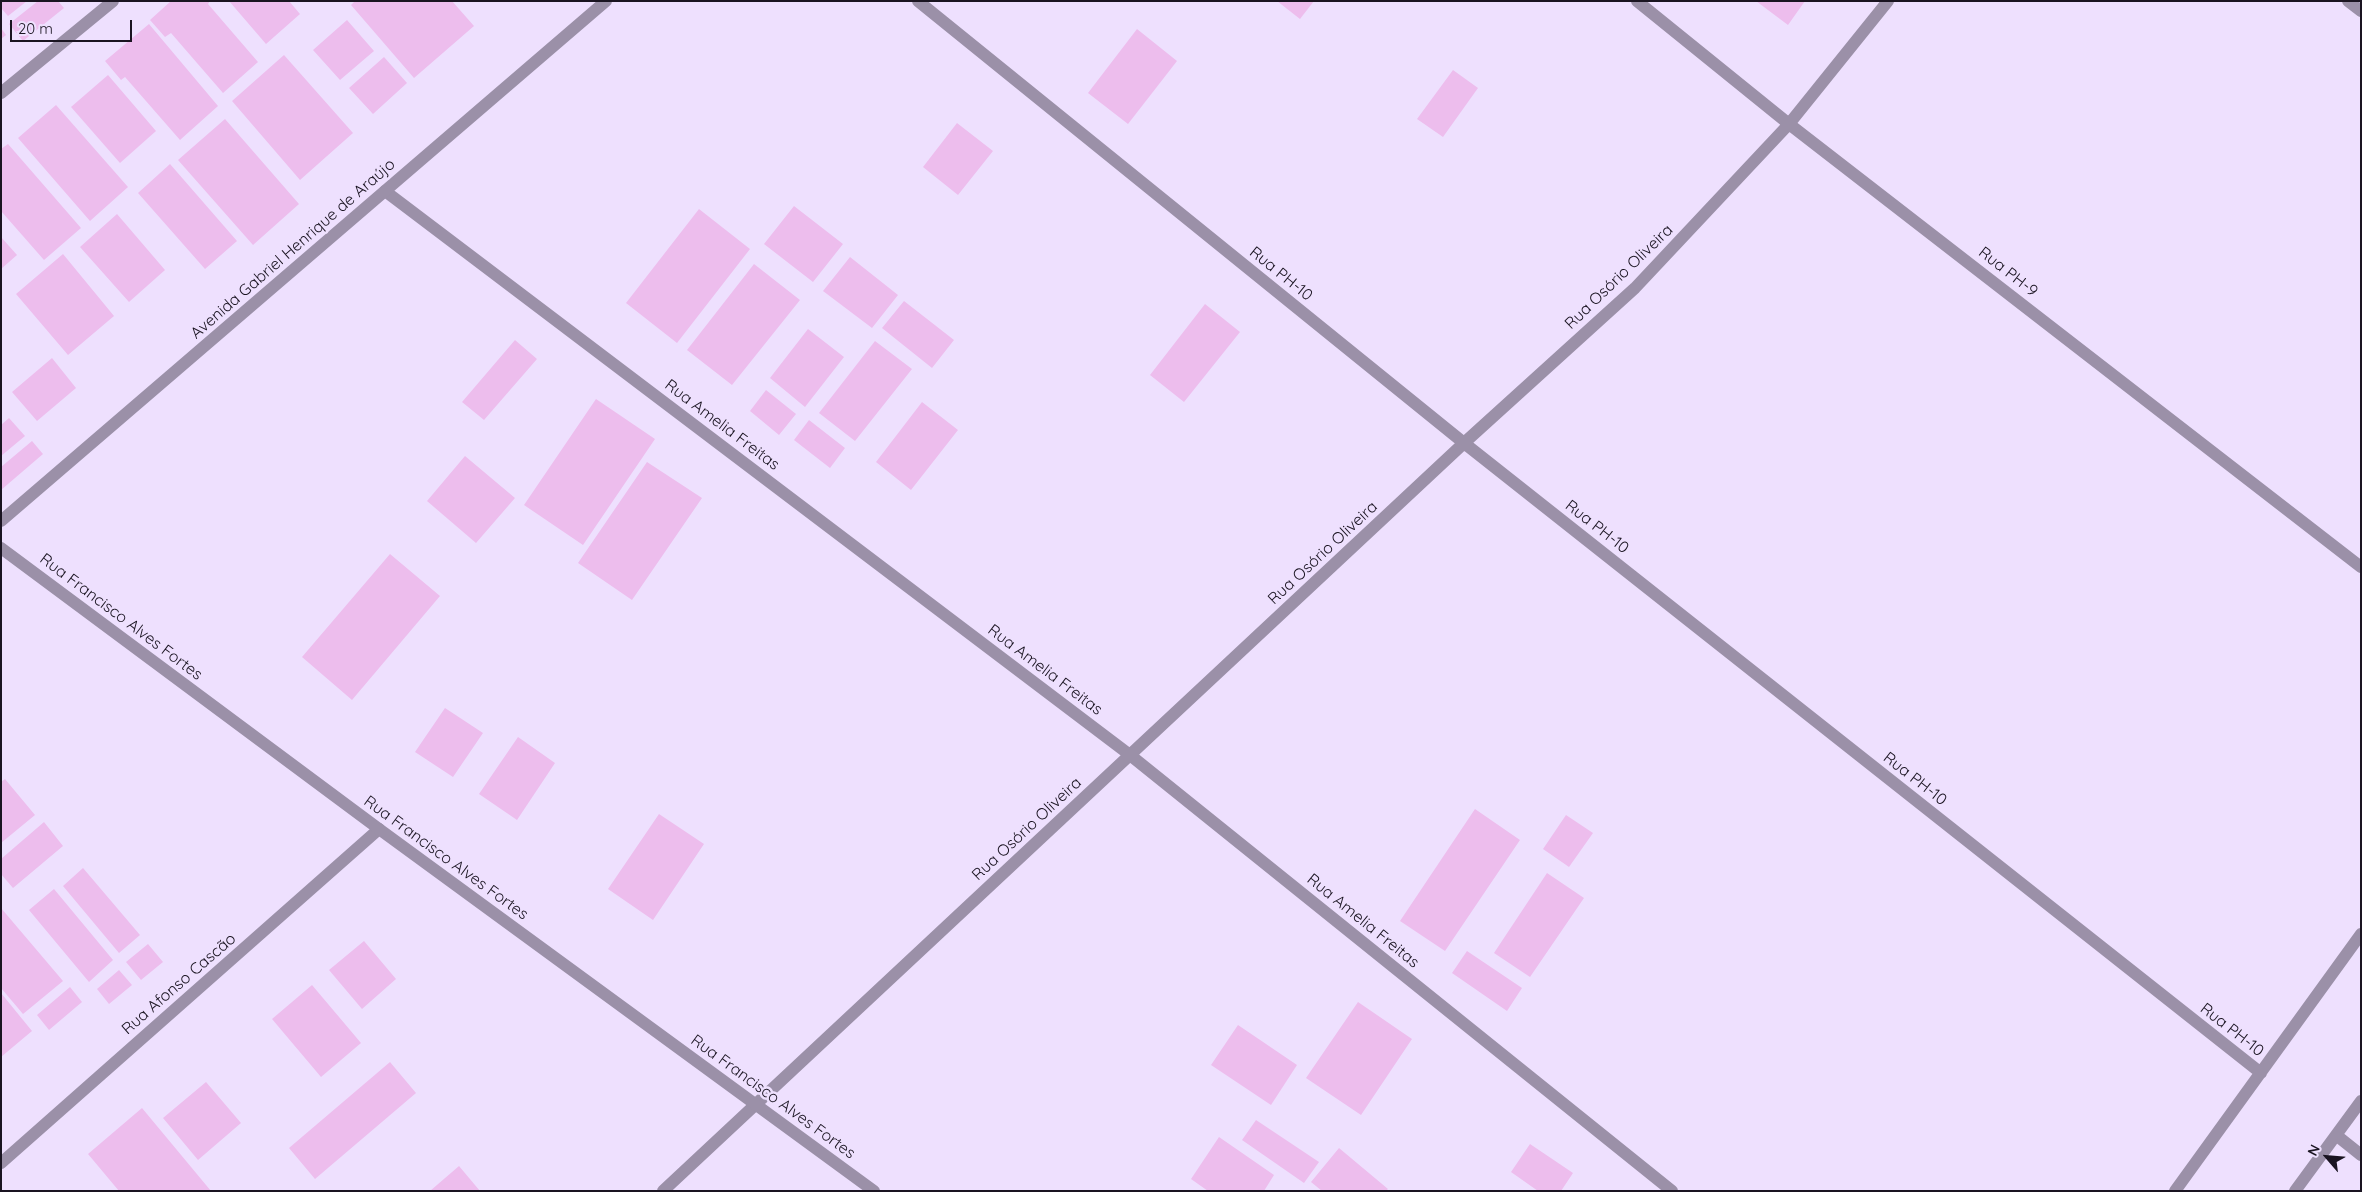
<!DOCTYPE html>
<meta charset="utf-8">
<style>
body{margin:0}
#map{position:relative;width:2362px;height:1192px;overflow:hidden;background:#eee0fe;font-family:Quicksand,sans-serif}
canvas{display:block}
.frame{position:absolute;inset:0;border:2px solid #1a1421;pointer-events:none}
.north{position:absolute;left:2302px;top:1132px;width:50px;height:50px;-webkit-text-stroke:4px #eee0fe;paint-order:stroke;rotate:297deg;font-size:14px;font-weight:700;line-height:20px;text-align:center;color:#1a1421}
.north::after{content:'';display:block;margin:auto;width:18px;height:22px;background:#1a1421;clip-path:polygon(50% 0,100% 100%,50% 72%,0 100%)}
.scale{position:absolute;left:10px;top:20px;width:122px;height:22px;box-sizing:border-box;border:2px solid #1a1421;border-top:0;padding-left:6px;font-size:15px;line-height:18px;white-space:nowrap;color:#1a1421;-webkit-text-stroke:4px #eee0fe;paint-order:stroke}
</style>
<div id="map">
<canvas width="2362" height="1192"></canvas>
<div class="frame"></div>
<div class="north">N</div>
<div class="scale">20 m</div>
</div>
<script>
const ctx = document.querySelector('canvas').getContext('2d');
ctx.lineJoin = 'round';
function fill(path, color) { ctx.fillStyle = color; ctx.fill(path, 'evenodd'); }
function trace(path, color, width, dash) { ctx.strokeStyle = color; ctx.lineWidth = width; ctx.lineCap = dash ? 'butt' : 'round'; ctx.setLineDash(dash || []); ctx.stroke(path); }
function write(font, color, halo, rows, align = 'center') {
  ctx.font = font + ' Quicksand,sans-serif'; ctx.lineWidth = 5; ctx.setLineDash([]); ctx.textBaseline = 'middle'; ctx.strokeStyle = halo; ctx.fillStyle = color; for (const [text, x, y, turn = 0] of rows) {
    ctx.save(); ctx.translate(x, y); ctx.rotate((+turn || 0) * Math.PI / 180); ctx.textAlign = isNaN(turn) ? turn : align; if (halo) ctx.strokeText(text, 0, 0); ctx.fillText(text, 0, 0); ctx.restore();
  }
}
fill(new Path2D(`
 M1,1H27L8,16L1,8Z
 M38,1H58L64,8L23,41L9,24Z
 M171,1H210L208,4L258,62L223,93L171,33L165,37L150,20Z
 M229,1H289L300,14L266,44Z
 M355,1H452L474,26L414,78L351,5Z
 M1277,1H1314L1300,19Z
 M1756,1H1805L1788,25Z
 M347,20L374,51L340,80L313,50Z
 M149,24L218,106L180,140L125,77L121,80L105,61Z
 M1,28L6,35L1,39Z
 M1137,29L1177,61L1128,124L1088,93Z
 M284,55L353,133L300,180L232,101Z
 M384,57L407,83L373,114L349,88Z
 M1453,70L1478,88L1443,137L1417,119Z
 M108,75L156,131L120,163L71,107Z
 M56,105L128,187L90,221L18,138Z
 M225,119L299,204L253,245L178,160Z
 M957,123L993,151L958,195L923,167Z
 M8,144L81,228L44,260L1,211V149Z
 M170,164L237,241L205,269L138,193Z
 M794,206L843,244L813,282L764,244Z
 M699,209L750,249L677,343L626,303Z
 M117,214L165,270L129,302L80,247Z
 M1,237L17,255L1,269Z
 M63,254L114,316L68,355L16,294Z
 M850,257L898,295L872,328L823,291Z
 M754,264L800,300L732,385L687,350Z
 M904,301L954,340L932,368L882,328Z
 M1205,304L1240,332L1184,402L1150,375Z
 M808,329L844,357L805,407L770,378Z
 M515,340L537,359L484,420L462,402Z
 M875,341L912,369L855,441L819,413Z
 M52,358L76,388L37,421L12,392Z
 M766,390L796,414L779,435L750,411Z
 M596,399L655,439L583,545L524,505Z
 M922,402L958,430L911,490L876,462Z
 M9,418L25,436L1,456V425Z
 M809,420L845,448L830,468L794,440Z
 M32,441L43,454L1,490V467Z
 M465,456L515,498L476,543L427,501Z
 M647,462L702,498L632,600L578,563Z
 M390,554L440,596L352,700L302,657Z
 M445,708L483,733L453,777L415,752Z
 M518,737L555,763L517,820L479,794Z
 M5,779L35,815L1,843V782Z
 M1475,809L1520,840L1445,951L1400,921Z
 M659,814L704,844L653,920L608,889Z
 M1566,815L1593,833L1569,867L1543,849Z
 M44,822L63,846L13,888L1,874V859Z
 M83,868L140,935L119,953L63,886Z
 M1547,873L1584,898L1530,977L1494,953Z
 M54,889L113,960L89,982L29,910Z
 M1,908L63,981L23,1014L1,988Z
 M364,941L396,979L362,1009L329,970Z
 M148,944L163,962L141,980L126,962Z
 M1467,951L1522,988L1507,1011L1452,973Z
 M119,970L132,985L109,1004L97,989Z
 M312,985L361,1043L321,1077L272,1019Z
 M70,987L82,1002L49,1030L37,1015Z
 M1,993L32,1031L1,1057Z
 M1358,1002L1412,1039L1361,1115L1306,1078Z
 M1238,1025L1297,1065L1271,1105L1211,1065Z
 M390,1062L416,1093L315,1179L289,1148Z
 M206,1082L241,1123L198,1160L163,1118Z
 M142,1108L211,1191H119L88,1154Z
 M1256,1120L1319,1162L1304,1183L1242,1140Z
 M1219,1137L1274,1175L1264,1191H1208L1191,1179Z
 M1530,1144L1573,1173L1561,1191H1538L1511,1172Z
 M1339,1148L1388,1189L1386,1191H1322L1311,1182Z
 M459,1166L480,1191H430Z`), '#edbded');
trace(new Path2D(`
 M2336,1135L2361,1155
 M2295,1191L2361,1101`), '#9b90a8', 12);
trace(new Path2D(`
 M918,1L1464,443L2261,1073
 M1637,1L1789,124L2361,567
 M2348,1L2361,11
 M1,93L113,1
 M385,191L1130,755L1672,1191
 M1,1163L379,829
 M663,1191L1464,443L1635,288L1789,124L1888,1
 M2175,1191L2361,934`), '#9b90a8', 12);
trace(new Path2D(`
 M1,521L606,1
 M1,548L379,829L874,1191`), '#9b90a8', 12);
write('16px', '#1a1421', '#eee0fe', [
 ["Avenida Gabriel Henrique de Araújo",293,249,-41],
 ["Rua PH-9",2008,272,38],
 ["Rua PH-10",1281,274,39],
 ["Rua Osório Oliveira",1619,277,-44],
 ["Rua Amelia Freitas",722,425,37],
 ["Rua PH-10",1597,527,38],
 ["Rua Osório Oliveira",1323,553,-43],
 ["Rua Francisco Alves Fortes",121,617,37],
 ["Rua Amelia Freitas",1045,670,37],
 ["Rua PH-10",1915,779,38],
 ["Rua Osório Oliveira",1027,829,-43],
 ["Rua Francisco Alves Fortes",446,858,36],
 ["Rua Amelia Freitas",1363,921,39],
 ["Rua Afonso Cascão",179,984,-41],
 ["Rua PH-10",2232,1030,38],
 ["Rua Francisco Alves Fortes",773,1097,36]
]);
</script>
